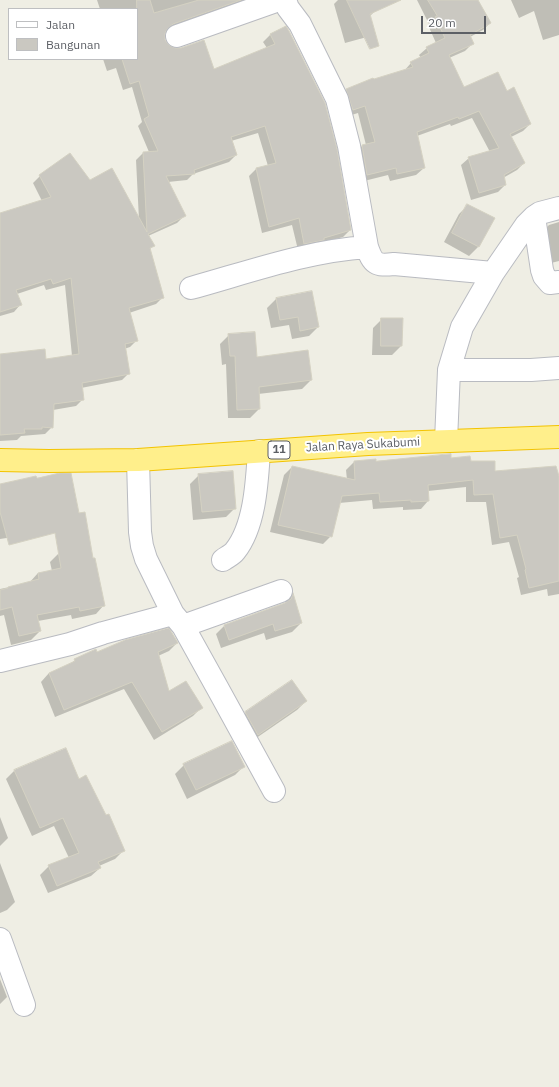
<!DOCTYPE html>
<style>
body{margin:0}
#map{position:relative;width:559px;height:1087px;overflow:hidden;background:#efeee4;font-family:"IBM Plex Sans",sans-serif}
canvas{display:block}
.legend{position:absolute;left:8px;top:8px;width:130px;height:52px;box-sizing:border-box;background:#fff;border:1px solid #bebfc1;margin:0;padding:5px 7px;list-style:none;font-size:12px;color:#5c5f65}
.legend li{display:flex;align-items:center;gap:8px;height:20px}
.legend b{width:20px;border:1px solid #bebfc1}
.scale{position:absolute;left:421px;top:16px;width:65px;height:18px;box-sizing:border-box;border:2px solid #5c5f65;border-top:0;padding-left:5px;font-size:12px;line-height:14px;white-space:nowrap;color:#5c5f65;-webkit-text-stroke:3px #fff;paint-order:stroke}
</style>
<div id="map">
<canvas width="559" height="1087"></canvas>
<ul class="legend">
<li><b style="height:5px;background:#fff"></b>Jalan</li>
<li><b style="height:11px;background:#cac8c1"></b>Bangunan</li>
</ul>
<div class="scale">20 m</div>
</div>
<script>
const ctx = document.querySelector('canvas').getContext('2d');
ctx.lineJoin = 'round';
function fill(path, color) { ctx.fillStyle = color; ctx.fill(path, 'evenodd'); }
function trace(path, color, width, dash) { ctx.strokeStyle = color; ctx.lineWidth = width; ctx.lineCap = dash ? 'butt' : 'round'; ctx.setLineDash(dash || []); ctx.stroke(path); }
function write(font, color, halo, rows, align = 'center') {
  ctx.font = font + ' "IBM Plex Sans",sans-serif'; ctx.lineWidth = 4; ctx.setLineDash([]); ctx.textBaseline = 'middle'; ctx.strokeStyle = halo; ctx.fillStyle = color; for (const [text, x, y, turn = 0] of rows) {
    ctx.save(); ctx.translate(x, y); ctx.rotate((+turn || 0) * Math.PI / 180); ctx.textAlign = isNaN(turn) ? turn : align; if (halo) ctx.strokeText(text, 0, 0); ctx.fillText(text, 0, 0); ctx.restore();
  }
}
fill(new Path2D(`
 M97,0H252L165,31L164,40L168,46L214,70L267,48L263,42L270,35L285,27L350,230L343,237L298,250L292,225L262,233L249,176L256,169L268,166L258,133L231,141L236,155L229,162L193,174L187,180L168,182L184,216L177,223L148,236L153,246L149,250L163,297L156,304L129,313L137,340L130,347L124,349L129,373L122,380L81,388L83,399L76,406L53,410L52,427L45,434L21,436L17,440L0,441V355L45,360L72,356L65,285L46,290L44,285L17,294L20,305L14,312L0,316V215L42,201L33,183L40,176L90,182L139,220L136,160L143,153L149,152L138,126L142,122L132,87L123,90L116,68L107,71L103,59H137V9H100Z
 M338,0H370L375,11L370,16L367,37L345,43L334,4Z
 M417,0H478L490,23L483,30L470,37L473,43L465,51L449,58L464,89L506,92L530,124L523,131L511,137L524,163L517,170L503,178L505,185L498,192L471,200L461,165L469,158L490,152L472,118L451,126L450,124L417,136L424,168L416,175L390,181L388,175L360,182L354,153L362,146L366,145L358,113L345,117L339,98L347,90L404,71L411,63L421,58L419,55L427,48L436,43L428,25L429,24Z
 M511,0H559V35L543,40L534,11L519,18Z
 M468,205L493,218L478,247L469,256L444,242L459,214Z
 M559,222V261L551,263L542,232L549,225Z
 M276,299L318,327L309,336L292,339L289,325L271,328L267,308Z
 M382,319L401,346L392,355H372L373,328Z
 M229,335L257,358L311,380L302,389L258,394L259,409L250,418H228L226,364L222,365L220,344Z
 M450,459L470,462L494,472L559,480V594L548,596L547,589L521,595L517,578L519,577L509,542L492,545L486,502H466V487L428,491V501L421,509L403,510V507L373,509L372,500L339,503L331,536L323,544L270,532L284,475L292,467L347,480L346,470L354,462Z
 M199,475L235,508L226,517L193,520L190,484Z
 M0,485L71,528L0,539Z
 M59,553L104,605L96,614L72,619L71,615L38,621L40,631L31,640L11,645L4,615L0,616V589L29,583L38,573L52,571L50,562Z
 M293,595L301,623L292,632L266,640L264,633L221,648L216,634L225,625L284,604Z
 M177,643L169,651L158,656L169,692L201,708L193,716L154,740L124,689L55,717L41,682L49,673L69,665L75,660L97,653Z
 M306,701L297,710L249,743L237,722L246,713Z
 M65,749L78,780L124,850L115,859L99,866L100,868L91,876L48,893L40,875L49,866L69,858L54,826L32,836L6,779L14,771Z
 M184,765L244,766L235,775L187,799L175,774Z
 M0,817L8,838L0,846Z
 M0,863L15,902L7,910L0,913Z
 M0,979L7,997L0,1004Z`), '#0003');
const building = new Path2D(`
 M137,0H150L154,13L199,0H241L173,24L168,28L165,33V40L169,45L175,48H181L204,40L214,69L275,44L270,34L286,26L289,31L325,103L337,149L351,230L324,238V240L304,244L299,218L269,227L256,168L276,163L265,126L231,137L237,155L194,170L195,174L166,176L186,216L148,234L155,246L150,248L164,298L129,308L138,341L125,344L130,374L82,383L84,400L54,404L53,428L42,427V429H24L25,433L0,435V354L45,349L46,359L79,354L71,278L53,284L51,279L16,290L22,305L0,312V213L51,197L39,175L70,153L90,180L112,168L147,232L143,152L158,151L144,119L149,116L139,81L130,84L122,59H137Z
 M347,0H401L370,14L379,46L370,49Z
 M428,0H478L491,23L470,35L474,44L449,55L464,87L498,72L507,91L514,87L531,124L510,134L525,163L504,175L506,185L479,193L468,157L499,148L479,111L459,119L458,117L417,132L425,168L397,174L396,168L367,175L362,145L375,142L365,106L353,110L346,89L373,78L374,79L413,67L410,62L429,53L426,47L445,38L435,17L437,16Z
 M467,204L495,218L479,247L452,233Z
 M312,291L319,327L300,331L298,317L280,320L276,298Z
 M381,318H403L402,346H381Z
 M255,332L257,357L308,350L312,380L259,387L260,409L237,410L235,356H230L228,334Z
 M451,454V458L470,456L471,461H495V471L556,466L559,476V581L529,588L525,570L526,569L517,535L500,538L493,494L474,495L473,480L428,485L429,501L411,502V500L380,502L379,493L342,496L332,537L278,525L292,466L355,480L354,461L376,459V461Z
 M233,471L236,509L202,512L198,474Z
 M60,473H71L79,513L85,512L93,558H95L105,606L80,611L79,607L37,615L41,631L19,636L12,607L0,610V590L8,588V587L39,579L38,573L61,568L55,533L9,545L0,512V484L36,476L37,478Z
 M293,593L302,623L275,631L273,624L229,640L224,625L285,603L291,599Z
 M169,628L178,643L158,652L169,691L186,681L203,708L162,732L132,682L64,710L49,673L75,661L74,659L96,649L97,652L125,640Z
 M292,680L307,701L258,735L245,712Z
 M232,741L245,767L196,790L183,764Z
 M66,748L79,779L86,775L106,815L109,814L125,851L98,862L101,868L57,886L48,865L79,853L63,818L40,828L14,770Z`);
fill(building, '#cac8c1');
trace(building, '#d4d1c2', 1);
const minor = new Path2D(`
 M285,0L288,8L300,24L337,99L349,146L367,247C373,264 376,266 394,264L493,273
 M177,36L279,0
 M534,217L542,270L544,276L550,283L559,282
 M191,288C249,272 307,251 367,247
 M449,370H531L559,368
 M446,441L449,370L462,327L493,273L526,225L534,217L540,213L559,208
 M138,460L140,532L142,546L146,559L173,614L183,626L218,689L274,791
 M223,560C227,557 232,555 235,551C255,526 257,482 259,451
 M183,626L281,591
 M0,661L70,644L103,633L173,614
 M0,939L24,1005`);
const highway = new Path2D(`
 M0,460L49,461L138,460L368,444L559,437`);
trace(minor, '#b9bbc1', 24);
trace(highway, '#f3c300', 24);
trace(minor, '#fff', 22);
trace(highway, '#ffef8b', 22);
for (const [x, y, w] of [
 [279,450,22]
]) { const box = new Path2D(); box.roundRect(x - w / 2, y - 9, w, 18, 3); ctx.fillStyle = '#fff'; ctx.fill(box); trace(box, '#5c5f65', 1); }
write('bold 11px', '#5c5f65', null, [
 ["11",279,450]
]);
write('12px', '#5c5f65', '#fff', [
 ["Jalan Raya Sukabumi",363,445,-3]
]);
</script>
